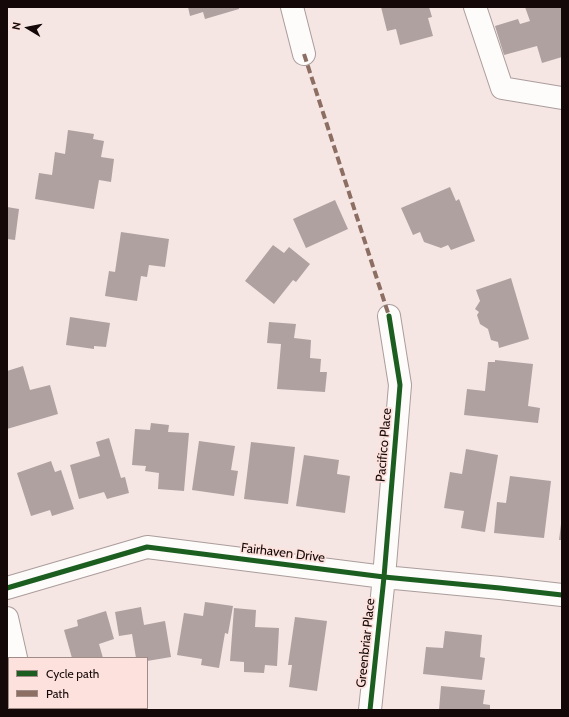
<!DOCTYPE html>
<style>
body{margin:0}
#map{position:relative;width:569px;height:717px;overflow:hidden;background:#f5e6e4;font-family:Cabin,sans-serif}
canvas{display:block}
.frame{position:absolute;inset:0;border:8px solid #140908;pointer-events:none}
.legend{position:absolute;left:8px;top:657px;width:140px;height:52px;box-sizing:border-box;background:#fde1dc;border:1px solid #a08b87;margin:0;padding:5px 7px;list-style:none;font-size:12px;color:#140908}
.legend li{display:flex;align-items:center;gap:8px;height:20px}
.legend b{width:20px;border:1px solid #a08b87}
.north{position:absolute;left:8px;top:8px;width:40px;height:40px;-webkit-text-stroke:3px #fde1dc;paint-order:stroke;rotate:280deg;font-size:11px;font-weight:700;line-height:16px;text-align:center;color:#140908}
.north::after{content:'';display:block;margin:auto;width:14px;height:18px;background:#140908;clip-path:polygon(50% 0,100% 100%,50% 72%,0 100%)}
</style>
<div id="map">
<canvas width="569" height="717"></canvas>
<div class="frame"></div>
<ul class="legend">
<li><b style="height:5px;background:#1b5e20"></b>Cycle path</li>
<li><b style="height:5px;background:#8d6e63"></b>Path</li>
</ul>
<div class="north">N</div>
</div>
<script>
const ctx = document.querySelector('canvas').getContext('2d');
ctx.lineJoin = 'round';
function fill(path, color) { ctx.fillStyle = color; ctx.fill(path, 'evenodd'); }
function trace(path, color, width, dash) { ctx.strokeStyle = color; ctx.lineWidth = width; ctx.lineCap = dash ? 'butt' : 'round'; ctx.setLineDash(dash || []); ctx.stroke(path); }
function write(font, color, halo, rows, align = 'center') {
  ctx.font = font + ' Cabin,sans-serif'; ctx.lineWidth = 3.5; ctx.setLineDash([]); ctx.textBaseline = 'middle'; ctx.strokeStyle = halo; ctx.fillStyle = color; for (const [text, x, y, turn = 0] of rows) {
    ctx.save(); ctx.translate(x, y); ctx.rotate((+turn || 0) * Math.PI / 180); ctx.textAlign = isNaN(turn) ? turn : align; if (halo) ctx.strokeText(text, 0, 0); ctx.fillText(text, 0, 0); ctx.restore();
  }
}
fill(new Path2D(`
 M188,7H239V9L205,19L203,12L190,16Z
 M381,7H429L432,17L428,18L433,36L400,45L396,29L387,31Z
 M525,7H562V57L542,63L537,46L504,55L495,26L518,19L520,24L530,21Z
 M68,130L94,134L93,139L104,141L101,157L114,159L111,182L99,180L94,209L35,199L39,173L52,175L55,152L65,154Z
 M450,187L456,201L459,199L475,241L451,250L448,245L441,248L424,242L420,232L413,235L401,208Z
 M335,200L348,229L306,248L293,219Z
 M7,207L19,209L15,240L7,239Z
 M121,232L169,239L165,267L149,265L147,277L141,276L137,301L105,296L109,271L115,272Z
 M273,245L284,253L289,247L310,264L296,282L293,280L274,304L245,281Z
 M511,278L529,339L499,348L498,342L491,340L488,329L480,324L477,315L479,312L475,309L480,301L476,290Z
 M70,317L110,323L106,347L94,346V349L66,345Z
 M269,322L296,324L294,338L311,340L310,358L321,359L320,372H327L325,392L277,389L281,344L267,343Z
 M495,360L533,364L528,406L540,408L538,423L464,415L467,389L485,391L488,362H495Z
 M23,366L30,390L50,385L58,414L7,429V371Z
 M151,423L169,425L168,432L189,433L184,491L158,489L159,473L145,471L146,466L132,465L135,429L150,430Z
 M109,438L121,478L125,477L129,493L107,499L104,492L79,499L70,465L100,456L96,442Z
 M199,441L235,446L231,470L238,471L234,496L192,490Z
 M251,442L295,447L288,504L244,499Z
 M466,449L498,455L485,532L461,528L464,511L444,508L450,472L462,474Z
 M304,455L339,460L337,474L350,476L345,513L296,506Z
 M51,461L55,472L61,470L74,509L52,516L50,510L31,516L17,473Z
 M510,476L551,481L544,538L494,533L497,502L506,503Z
 M561,524H562V540H559Z
 M205,602L233,606L228,634L225,633L219,668L201,665L202,659L177,655L184,613L203,616Z
 M141,607L144,625L165,621L171,657L147,661V658H136L132,634L119,636L115,612Z
 M234,608L256,610L255,627L279,628L277,666L265,665L264,673L244,672V662L230,661Z
 M106,611L114,639L99,644L103,658H72L64,630L78,626L77,620Z
 M295,617L327,621L317,691L289,687L292,665H288Z
 M445,631L482,635L480,657L485,658L482,680L423,674L426,647L443,648Z
 M441,686L485,690L483,704L490,705V710H439Z`), '#aea19f');
const minor = new Path2D(`
 M292,7L304,54
 M475,7L502,88L562,98
 M7,588L147,547L384,577L500,588L562,595
 M7,618L16,658
 M28,708L29,710
 M370,710L384,577L400,385L389,316`);
trace(minor, '#aa9d9b', 24);
trace(minor, '#fefbfb', 22);
trace(new Path2D(`
 M304,54L389,316`), '#8d6e63', 4, [8, 4]);
trace(new Path2D(`
 M7,588L147,547L384,577L500,588L562,595
 M370,710L384,577L400,385L389,316`), '#1b5e20', 5);
write('13px', '#140908', '#fde1dc', [
 ["Pacifico Place",384,445,-85],
 ["Fairhaven Drive",283,553,7],
 ["Greenbriar Place",366,643,-84]
]);
</script>
